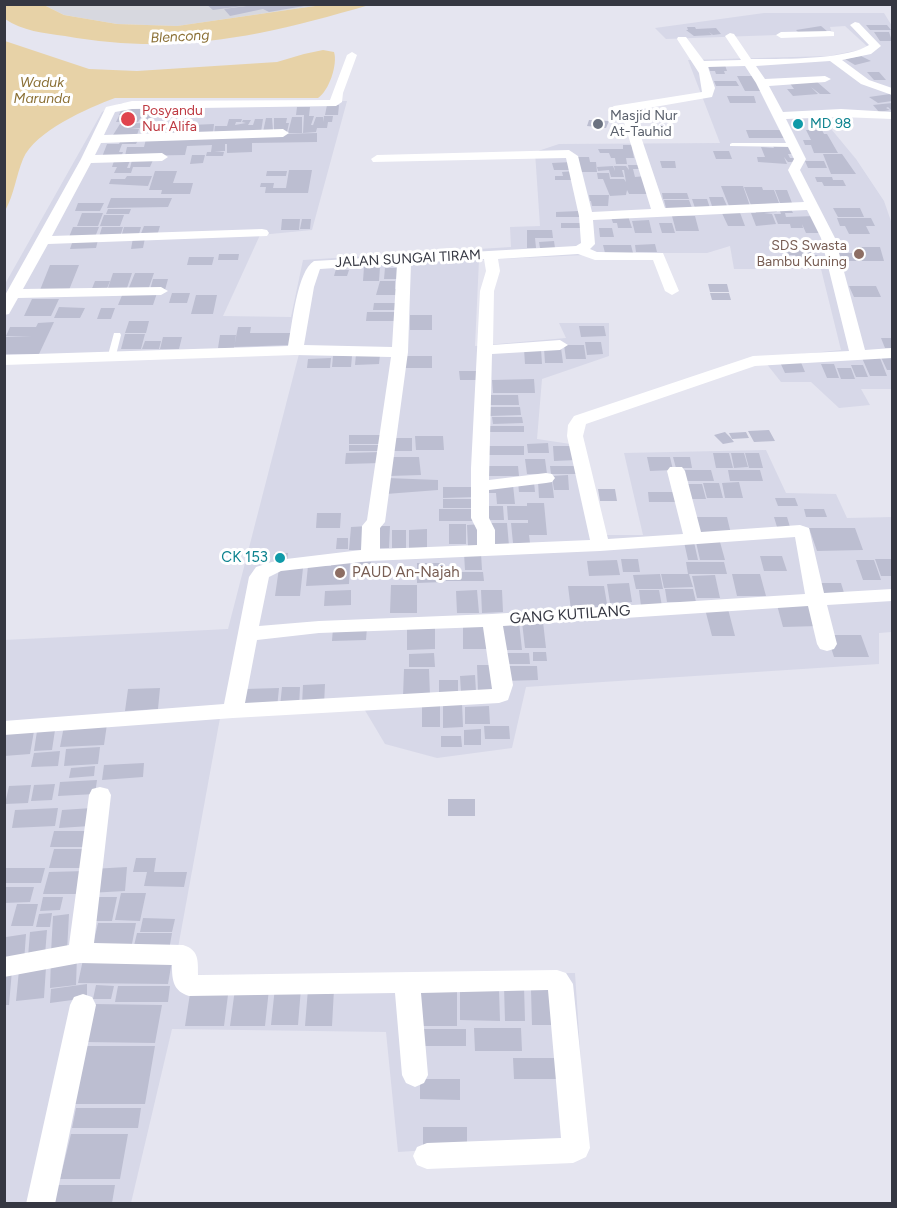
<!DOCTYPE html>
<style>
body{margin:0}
#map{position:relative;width:897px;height:1208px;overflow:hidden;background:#e5e5f0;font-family:Figtree,sans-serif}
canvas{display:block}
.frame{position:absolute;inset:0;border:6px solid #353742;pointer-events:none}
</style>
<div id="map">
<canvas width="897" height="1208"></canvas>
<div class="frame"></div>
</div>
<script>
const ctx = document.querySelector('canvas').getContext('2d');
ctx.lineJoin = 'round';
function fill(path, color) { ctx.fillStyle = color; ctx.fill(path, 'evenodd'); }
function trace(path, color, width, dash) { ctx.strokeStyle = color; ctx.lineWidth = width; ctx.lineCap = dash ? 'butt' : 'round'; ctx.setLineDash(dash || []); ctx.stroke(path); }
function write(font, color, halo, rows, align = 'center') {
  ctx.font = font + ' Figtree,sans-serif'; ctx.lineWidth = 6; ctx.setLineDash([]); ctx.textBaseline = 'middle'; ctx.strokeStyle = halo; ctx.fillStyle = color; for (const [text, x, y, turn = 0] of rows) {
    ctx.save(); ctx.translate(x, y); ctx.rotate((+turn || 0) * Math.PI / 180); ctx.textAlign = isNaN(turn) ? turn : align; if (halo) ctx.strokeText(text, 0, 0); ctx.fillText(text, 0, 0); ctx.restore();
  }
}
fill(new Path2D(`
 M764,13H884L892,26V115L841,111L817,112L856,159L884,201L892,224V389H861L870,405L839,408L811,382H781L762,358L841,350L821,269H734L730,246L707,253H627L479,260L475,346L566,338L559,323H609V356L542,379L537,439L584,446L603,535H643L624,453L766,450L786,493L836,494L847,518L892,517V632L879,633V664L526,687L512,748L437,758L385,744L363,707L220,718L173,975L575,973L586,1140L398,1152L386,1032L172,1029L131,1203H5L4,640L228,629L300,350L5,359V284L102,112L121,103L347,101L312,230L260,235L223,316L291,317L303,260L511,247L510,227L540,226L535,152L559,144L720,143L688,60L829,56L869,48L845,26L830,27L832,33L666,39L655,28Z`), '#d7d8e8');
fill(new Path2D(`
 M44,5H322L177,26L117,24L64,15Z`), '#d7d8df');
fill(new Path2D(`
 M4,5H44L64,15L117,24L177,26L322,5H369C263,36 176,56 65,36C44,33 22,31 5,19Z
 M5,41L89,69L137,71L277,62L304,54L323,50L334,52C338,64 329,91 318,98H115C88,108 35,131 23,159C16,176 14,195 5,211Z`), '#e7d2a7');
fill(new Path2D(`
 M206,4L243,5V6L213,10Z
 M261,4H304V6L269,12L263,9L230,16L224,9Z
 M866,25H887L891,30H870Z
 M821,26L828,32L799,33L796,30Z
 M687,27H695L696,29L716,28L721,34L713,35L709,32L712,35L694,36L686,30H688Z
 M874,32H889L892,41H880Z
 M861,56L871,61L855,65L845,59Z
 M708,65H725L727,71H724L725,74H716L715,71H710Z
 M867,72H879L886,80H874Z
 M737,76H756L763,91H745Z
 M714,81H736L739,86H716Z
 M816,81L831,94H820L811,87L818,94L793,96L787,89H794L789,82Z
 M890,94L892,95V101L878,103L869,97Z
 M727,96H754L756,103H730Z
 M892,103V111L888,107L886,108L890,110L879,112L873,105Z
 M327,105H339L338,115H325Z
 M297,107H310L309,116H314L311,125H313L312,128L316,117H323V122L324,116H333L332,122H328L327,128H317L316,132L303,133L304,115H296Z
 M122,108H147L138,122H116L119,116H129L119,115Z
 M148,108H158L152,121H142Z
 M292,117H302V133H288Z
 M266,118H272L273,131L263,132Z
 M274,118H287L286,123H289L287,132H274Z
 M229,119H242L241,122H236L235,125L246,123L242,122L243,120H251L248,125H253L255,119H263L261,132L214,134L215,126H227Z
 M589,120L609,121L606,128L587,126Z
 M142,123L140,128H130L139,129L137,135H113L120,124Z
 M214,124L213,134L165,136L167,126Z
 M746,130H784L787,138H749Z
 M806,130H822L824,134H827L838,153H814L811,145H805L803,140H811Z
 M317,133V142L252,143V152L227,153V144H225V151H214L224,152L223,156H206L207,152H211L212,145L187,146L185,155L125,156L127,147H144L146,139L213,136V140V136Z
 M121,140H138L136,144H122L119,152H123L121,157H102L107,144H119Z
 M623,145H636V148H632L634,158H626L627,164H616L615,158H611L609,153H600L598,149H623Z
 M773,146H791L795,154H788L790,158H796L798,162H788L784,157L787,164L758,162L757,157H765L761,147L774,148Z
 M713,151H729L732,159H716Z
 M823,154H842L856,174H831Z
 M192,155H205L203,163L190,164Z
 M578,157H589L590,162H596L597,172H580Z
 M115,158H131L127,168H130L132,160H153L150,167H133L131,173H114L117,167H112Z
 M660,161H675L676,168H662Z
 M805,161H824L827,168H808Z
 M572,162L574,170H554L552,163Z
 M628,165H643V169H633L635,177L646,176L648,194H629L627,190L626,195L610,196L603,179H598L597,173H609L610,179H624L626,182L624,170H622L624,177H611L609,170L598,171L597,167L613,166L615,171L614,166H626L629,170Z
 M289,170H312L308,193H265L266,187H260L261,183H274L273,188H286Z
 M155,171H177L173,183H193L190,194H161L162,190H149Z
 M267,171H287L286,176H266Z
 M575,171L576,180H555V176H563L562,172Z
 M127,176H152L148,186L109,184L111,179H125Z
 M815,177H832L833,180H843L846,186H824L822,182H817Z
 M721,186H743L750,206H729Z
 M744,187H762L763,190H774L779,203L751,205Z
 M775,190H787L792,203H780Z
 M662,193H687L689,199H663Z
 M589,195H609L608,206H592L591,201H599H590Z
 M709,197H723L727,206H712Z
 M111,198H172L168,207L107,208Z
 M692,199H707L710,208H695Z
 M664,200H689L692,208H666Z
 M78,203H104L100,211H75Z
 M790,207L793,213H785L786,217L815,216L822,233H806L802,224L803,228H791L790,224H778L774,214H781L779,208Z
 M754,208H775L777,212L764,213L772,214L776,224L756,226L751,213H756Z
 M833,208H860L864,217H838Z
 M108,209H131L129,214H106Z
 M739,210L745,226H728L721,211Z
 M579,211L580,217H556V212Z
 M82,213H103L98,226H77Z
 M104,215H124L120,226H100Z
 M628,216L632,228H618L617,223H613L611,217Z
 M672,216H695L699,231H676Z
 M837,218H871L875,226H866L870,234H849L845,226H840Z
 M282,219H300L299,230H281Z
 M302,219H311L310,229H300Z
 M649,220L652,233H635L632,221Z
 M561,223H585L586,228H561Z
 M659,223H672L675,233H662Z
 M144,226H160L157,236H140Z
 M73,227H99L95,237H69Z
 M102,227H123L120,237H99Z
 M124,227H141L139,234H122Z
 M599,228H612L614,237H600Z
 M527,230H552L553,238H535L536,248H527Z
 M133,238H145L143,248L131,249Z
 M73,240H98L96,248L70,249Z
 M554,241L555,248H540L539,242Z
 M655,244L657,252H636L635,245Z
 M603,245H631L633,253H605Z
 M857,247H880L884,261H838L835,253H860Z
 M785,249H810L813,255H817L820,260H797L795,255H787Z
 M219,254H239L238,260H218Z
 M189,257H214L212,265H187Z
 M50,265H79L69,290H40Z
 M364,267H380L379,281H363Z
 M385,268H401L400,279H384Z
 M336,269L349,270L347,276H334Z
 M113,273H132L126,291H107Z
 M135,273H154L148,290H128Z
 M153,279H168L165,290H150Z
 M95,281H110L106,291H91Z
 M380,281H395V289H401V295H376Z
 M708,284H727L729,292H710Z
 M849,286H876L881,297H854Z
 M123,293H157L153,305H118Z
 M172,293H190L187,303H169Z
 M710,293H729L731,300H712Z
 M196,295H217L213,314H191Z
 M32,299H59L51,316H24Z
 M374,303H399V310H373Z
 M59,307L85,308L80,318H54Z
 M101,308H115L111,319H97Z
 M367,312H399V321H366Z
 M410,315H432V330H410Z
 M129,321H149L146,333H125Z
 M54,322L39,354H4V337L32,336H6L10,327H36L38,323Z
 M579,326H604L606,336L581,337Z
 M238,327H251L250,333H292L290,345L234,347Z
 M125,334H145L141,349H121Z
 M220,335H236L234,348H218Z
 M163,337H182L179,349H160Z
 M881,338H892V348H885Z
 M145,341H161L159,349H142Z
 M585,342H601L603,354L587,355Z
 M564,345H584L586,359H566Z
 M544,348H561L563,363H545Z
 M524,349H541L542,364H525Z
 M356,354H380L379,364L355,365Z
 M880,355H891L892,370H887Z
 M333,356H352L351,367H332Z
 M403,356H432V368H403Z
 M331,358L330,368H307L308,359Z
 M862,358H880L887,376H870Z
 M779,360H800L805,372L785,373Z
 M821,364H834L839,378H827Z
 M851,365H863L868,377H856Z
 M837,368H851L855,379H841Z
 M459,371H483V380H460Z
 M534,379L535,393H493L492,380Z
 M489,395H518L519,405H490Z
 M490,407H520L521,415L490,416Z
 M492,417H522L523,423L493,424Z
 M490,426H524V432H490Z
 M769,430L775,441L754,442L748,431Z
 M725,432L730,437L734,442L723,444L714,435Z
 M746,432L749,438L732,439L729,433Z
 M349,435H383V444H349Z
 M415,436H443L444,450H416Z
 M394,438H412V451H394Z
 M548,443L549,453H528L527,444Z
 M349,445H381V451H349Z
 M485,446H524V455H486Z
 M553,446H575L577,460L554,461Z
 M382,452L381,463L345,464L346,453Z
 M713,453H729L733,468H716Z
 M731,453H744L748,467L734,468Z
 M745,453H759L763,468H749Z
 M391,457H419L421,475L389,476Z
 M647,457H670L673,470L650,471Z
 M673,457H690L692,468H676Z
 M525,459H545L547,474H527Z
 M484,466H518L519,476H485Z
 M550,466H581L582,474H551Z
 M684,470H711L714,481H686Z
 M728,470H760L763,481H730Z
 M568,475L569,490H554L552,476Z
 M387,478L438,480V490L386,494Z
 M538,481H552L554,498H539Z
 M518,482H534L535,492H519Z
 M739,482L743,498H725L722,483Z
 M703,483H719L723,498H707Z
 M688,484H702L706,499H691Z
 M513,485L515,504H497L496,493H484L483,486Z
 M443,487H477V497L443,498Z
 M598,489H615L617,501H600Z
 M648,492H680L682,502H649Z
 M775,498H795L798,506H778Z
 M443,499H476L477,508H443Z
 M527,503H544L547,535H529L530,543H513L511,523H528V520H508L507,506H527Z
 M481,506H503L504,520H482Z
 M439,509H473L474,521H439Z
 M804,509H824L827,517H806Z
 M317,513H341L340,528H316Z
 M696,517H727L731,534H700Z
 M774,517H787L790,527H777Z
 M490,523H507L509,546H491Z
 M449,524H466V544H449Z
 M482,524L483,546H468L467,525Z
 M369,526L368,550H349L351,527Z
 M372,526H390L389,548H371Z
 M809,528H855L863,550L817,551Z
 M427,529V550H409V530Z
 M392,530H406V548H392Z
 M337,538H348V549H336Z
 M684,542H694L698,560H688Z
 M696,542H720L725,560H700Z
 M274,553H288L287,562L273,563Z
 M464,553H481L482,570H465Z
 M760,556H782L787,571H764Z
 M621,559H638L640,572H623Z
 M875,559H892V576H881Z
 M617,560L620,575L589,576L587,561Z
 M856,560H874L881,580H863Z
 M355,562H371V570H354Z
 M686,562H724L727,574H688Z
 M331,563H350L349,584L306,586L308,566H331Z
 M417,563H443L444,582L417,583Z
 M279,568H303L300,596H275Z
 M446,572H483L484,581H446Z
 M660,574L663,589H636L633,575Z
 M661,574H689L693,587L664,588Z
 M732,574H760L766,596H737Z
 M715,575L720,598H697L692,576Z
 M629,583L632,602L610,603L607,584Z
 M816,583H841L845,596H820Z
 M391,585H417V613H390Z
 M568,586H604L608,610H571Z
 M665,589H693L696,602H667Z
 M351,590V605L324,606L325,591Z
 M477,590L479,613H457L456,591Z
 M481,590H502L503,612L482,613Z
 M639,590H659L662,606H641Z
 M812,604L819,626L783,627L777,605Z
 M705,609H728L735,636H712Z
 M497,622H519L522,650H499Z
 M522,622H543L546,648H525Z
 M367,627L366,640L332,641L333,628Z
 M463,627H488L489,649H463Z
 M407,628H435V649L407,650Z
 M827,635H861L869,657H834Z
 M533,652H546L547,661H533Z
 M434,653L435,667H409V654Z
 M503,653H529L530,664H504Z
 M477,665H498L500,692H478Z
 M502,666H537L538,680L503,681Z
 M404,669H429L430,696L403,697Z
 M475,675L476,692H461L460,676Z
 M439,680H458V694H439Z
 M325,684L324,705H302L303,685Z
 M282,687H300L299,707H280Z
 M160,688L158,709L125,711L128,689Z
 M279,688L277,708H243L245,689Z
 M440,703V727H422V704Z
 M443,703H462L463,727L443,728Z
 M489,706L490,724H465V707Z
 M107,724L104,745L60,747L64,726Z
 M484,726H509L510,739H485Z
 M481,729V745H464V730Z
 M55,730L52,750L34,751L37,731Z
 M34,731L30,754L4,756V732Z
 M441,736H461L462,747H441Z
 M100,747L98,764L64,766L66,749Z
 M60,751L58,766L31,767L34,753Z
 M144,763L143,777L102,780L104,765Z
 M95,766L94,776L69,778L71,768Z
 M97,780L95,794L58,796L60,782Z
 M55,784L52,800L31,801L34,785Z
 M31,785L28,803L5,804L9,786Z
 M448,799H475V816H448Z
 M58,808L55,826L12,828L15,810Z
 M92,808L90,826L59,828L62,810Z
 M54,831H90L86,847H50Z
 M54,849H88L84,868H49Z
 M136,858H156L154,872H187L184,887L144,886L147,872H133Z
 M127,867L125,891L89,893L92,869Z
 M4,868H45L41,883H4Z
 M86,871L81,894H43L49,872Z
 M4,887H34L30,902L4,903Z
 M121,893H146L140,921L115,920Z
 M43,897H63L60,910L40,911Z
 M90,897H117L112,921H85Z
 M17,904H38L33,926H11Z
 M52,913L50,927H36L39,914Z
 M69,914L67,951L51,953L53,916Z
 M143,918L175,919L172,932H140Z
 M98,923H136L131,949H92Z
 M47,930L45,955L28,957L30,932Z
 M137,933H172L169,950H133Z
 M26,934L24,962L4,964L6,937Z
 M84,955H173L168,984L78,983Z
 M77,956L76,985L50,988L51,959Z
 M46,967L44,998L16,1001L19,970Z
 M12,970L9,1005H4V971Z
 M87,984V998L50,1003L51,989Z
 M96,985L114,986L111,999H93Z
 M118,986H170L168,1002H115Z
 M504,986H524L525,1021H505Z
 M191,987H229L224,1026H185Z
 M275,987L301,988L298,1025H271Z
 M421,988H457V1026H421Z
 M235,989H269L265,1026H230Z
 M308,989H334L332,1026H305Z
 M460,990H499L500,1021L460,1020Z
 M531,990H554L556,1025H532Z
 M93,1004L162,1005L155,1043L85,1042Z
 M474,1028H521L522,1051H475Z
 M419,1029H466V1046H419Z
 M86,1046H155L145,1104H73Z
 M513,1058H559L560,1079H514Z
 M420,1079H460V1100L420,1099Z
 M76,1108H141L138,1128H72Z
 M423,1127H467V1146H423Z
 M71,1134H128L120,1179H60Z
 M52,1185H115L112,1203H48Z`), '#bcbed1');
fill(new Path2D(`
 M145,4H174L172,5Z
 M732,143H793L796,145L793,147L730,146V144Z
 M114,333H120L121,335L116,355L112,357L108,355Z`), '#fff');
fill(new Path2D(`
 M855,22L859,23L881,46L871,54L842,60L869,80L892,88V95L861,84L830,61L756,66L765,79L825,76L831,79L825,82L769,86L783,112L841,109L892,112V119L841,117L786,119L806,159L800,170L835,238L865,350L892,348V358L755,366L586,424L583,436L608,539L683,534L667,471L670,467H682L685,471L701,532L800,525L809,528L824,593L892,589V601L827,605L837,644L834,649L827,651L820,649L817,644L808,606L503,626L513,685L508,700L499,703L233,718L4,735V721L224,704L249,577L256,567L278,560L361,550L362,526L367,520L391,357L295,355L4,365V355L288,346C292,326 297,271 314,261L576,246L581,243L579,216L566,158L373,162L371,159L377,155L569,150L578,156L592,212L651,209L623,119L629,115L635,119L665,208L804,202L788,170L794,159L756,83L745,66L708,67L715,88L712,97L614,114L608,110L614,106L702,92L699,73L677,39L678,37H686L704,61L741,60L725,36L730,33L734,34L751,59C781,59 846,60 869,45L850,25ZM807,210L821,238L849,351L753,356L574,416L568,425L567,436L590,540L495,544V530L489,518V490L546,483L552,482L555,478L552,474L546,473L489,480L492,354L560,350L568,345L560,340L493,345L494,291L500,271L498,259L578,254L595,260H653L665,291L672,295L679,291L663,253L597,252L590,249L595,244L593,220ZM484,259L486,271L480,291L471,468V518L477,530V545L380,549V528L385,522L408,352L411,263ZM397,264L392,347L304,345L314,287L320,269ZM795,537L805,594L492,614L319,621L259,626L269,577L281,571L370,561L600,551ZM483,627L492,689L245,703L257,640L319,633Z
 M830,31L834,32V36L781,38L776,35L781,32Z
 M352,52L357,55L343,93L342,102L336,106L132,109L115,112L104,135L283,129L289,133L283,137L101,143L95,155L162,153L168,157L162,161L91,163L52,236L262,229L267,230L269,233L267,236L48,244L23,289L161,287L168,291L161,295L18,298L9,314L4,315V297L81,159L106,107L132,101L330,100L347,55Z
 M100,787L108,789L111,795L94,943L183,945C199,950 198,960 198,975L557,970L566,973L573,984L590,1148L586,1157L573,1163L427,1169L417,1165L413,1156L417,1147L427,1143L561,1138L548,990L421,993L428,1075L424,1083L415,1087L406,1083L402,1075L395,993L189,996C173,991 172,980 172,965L80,963L4,977V957L69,945L89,795L92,789Z
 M83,994L92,997L96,1005L55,1204H26L70,1005L74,997Z`), '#fff');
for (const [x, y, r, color] of [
 [128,119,8,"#e0444e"],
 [598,124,6,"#6b7280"],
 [798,124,6,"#0f9aa8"],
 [859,254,6,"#8d6e63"],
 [280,558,6,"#0f9aa8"],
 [340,573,6,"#8d6e63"]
]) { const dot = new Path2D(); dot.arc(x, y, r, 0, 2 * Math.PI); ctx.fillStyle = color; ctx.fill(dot); trace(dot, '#fff', 2); }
write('italic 14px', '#8b7035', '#fff', [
 ["Blencong",180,37,-3],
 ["Waduk",42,83],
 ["Marunda",42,99]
]);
write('14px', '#be3a42', '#fff', [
 ["Posyandu",142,111],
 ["Nur Alifa",142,127]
], 'left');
write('14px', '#5b616d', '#fff', [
 ["Masjid Nur",610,116],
 ["At-Tauhid",610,132]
], 'left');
write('14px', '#0d838f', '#fff', [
 ["MD 98",810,124]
], 'left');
write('14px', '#785e54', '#fff', [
 ["SDS Swasta",847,246],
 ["Bambu Kuning",847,262]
], 'right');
write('14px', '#353742', '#fff', [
 ["JALAN SUNGAI TIRAM",408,259,-3]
]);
write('15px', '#0d838f', '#fff', [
 ["CK 153",268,558]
], 'right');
write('15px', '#785e54', '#fff', [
 ["PAUD An-Najah",352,573]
], 'left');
write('15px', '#353742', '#fff', [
 ["GANG KUTILANG",570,615,-4]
]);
</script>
